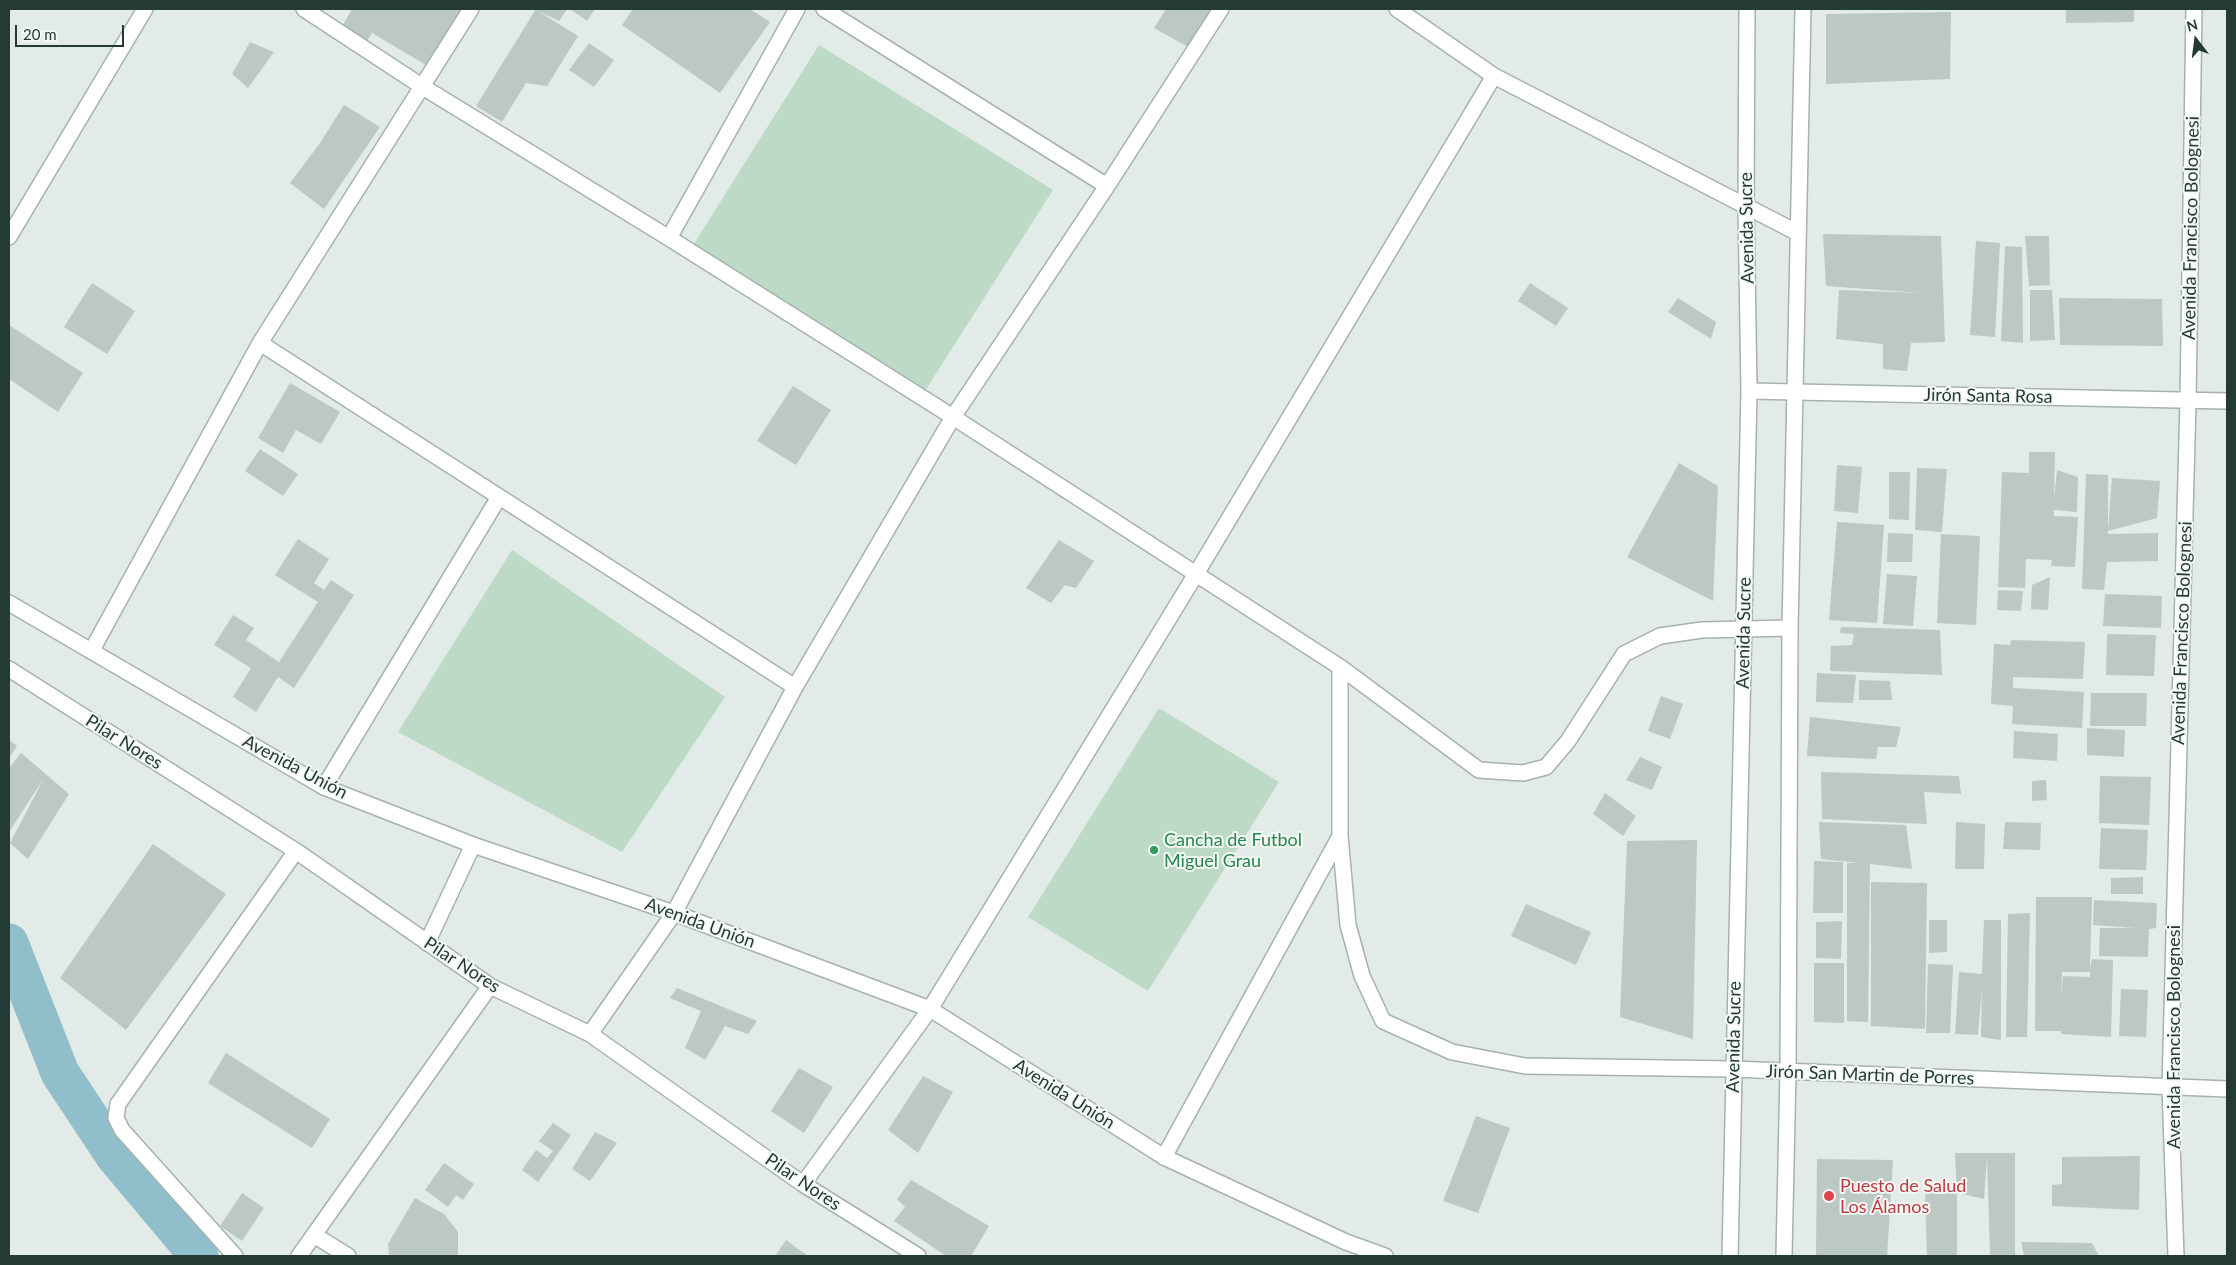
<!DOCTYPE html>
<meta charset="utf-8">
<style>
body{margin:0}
#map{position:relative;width:2236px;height:1265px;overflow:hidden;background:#e2ebe7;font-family:Lato,sans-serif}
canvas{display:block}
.frame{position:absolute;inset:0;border:10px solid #243a35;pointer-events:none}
.north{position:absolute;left:2171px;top:15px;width:50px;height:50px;-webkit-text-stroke:4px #f3f8f5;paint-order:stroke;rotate:345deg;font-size:14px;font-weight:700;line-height:20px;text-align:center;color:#243a35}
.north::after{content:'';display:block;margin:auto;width:18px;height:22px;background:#243a35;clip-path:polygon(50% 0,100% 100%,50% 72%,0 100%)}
.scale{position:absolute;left:15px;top:25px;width:109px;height:22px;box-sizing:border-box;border:2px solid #243a35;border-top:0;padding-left:6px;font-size:15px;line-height:18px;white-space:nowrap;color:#243a35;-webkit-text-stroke:4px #f3f8f5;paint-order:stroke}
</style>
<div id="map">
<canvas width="2236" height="1265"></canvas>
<div class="frame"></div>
<div class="north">N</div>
<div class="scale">20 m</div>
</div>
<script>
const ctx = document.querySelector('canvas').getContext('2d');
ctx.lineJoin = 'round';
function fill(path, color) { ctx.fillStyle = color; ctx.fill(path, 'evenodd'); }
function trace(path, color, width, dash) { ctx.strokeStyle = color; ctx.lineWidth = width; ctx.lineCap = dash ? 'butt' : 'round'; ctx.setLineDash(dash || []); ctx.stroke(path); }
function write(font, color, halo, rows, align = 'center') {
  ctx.font = font + ' Lato,sans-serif'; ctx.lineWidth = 4; ctx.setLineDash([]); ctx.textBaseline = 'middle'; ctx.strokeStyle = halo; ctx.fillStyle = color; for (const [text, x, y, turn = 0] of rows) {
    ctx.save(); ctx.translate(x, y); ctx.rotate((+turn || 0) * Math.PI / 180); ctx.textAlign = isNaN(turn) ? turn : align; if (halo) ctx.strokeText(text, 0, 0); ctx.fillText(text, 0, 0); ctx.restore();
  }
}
fill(new Path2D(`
 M819,45L1053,190L923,394L690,250Z
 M512,550L725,697L622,852L398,732Z
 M1159,708L1279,782L1148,991L1028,917Z`), '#bddac6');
trace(new Path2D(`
 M9,943L60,1073L115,1156L199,1256`), '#90bfcb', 39);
fill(new Path2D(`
 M352,9H462L426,65L372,33L365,44L340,30Z
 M536,9H567L559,21L538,11L578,36L547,86L526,83L502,122L476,106Z
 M570,9H595L587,21Z
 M633,9H750L770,22L720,93L622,25Z
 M1166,9H1218L1192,49L1154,28Z
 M2066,9H2134V22L2066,23Z
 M1951,12L1950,79L1826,84V14Z
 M250,42L274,52L248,88L232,74Z
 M589,43L614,60L594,87L569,70Z
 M344,105L380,127L324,209L290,183L320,143Z
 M1823,234L1941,236L1945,342L1911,343L1907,371L1883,369V344L1836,339L1839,290L1921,293L1826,286Z
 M2025,236H2049L2050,285L2029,286Z
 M1976,241L2000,243L1995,337L1970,335Z
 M2005,246L2022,247L2023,343L2001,341Z
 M92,283L135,311L107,354L64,327Z
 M1530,283L1568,308L1556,326L1518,301Z
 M2030,290H2052L2055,340L2030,341Z
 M1678,298L1716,322L1711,339L1668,312Z
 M2059,298L2162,299L2163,346L2060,345Z
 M9,325L83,373L58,412L9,379Z
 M290,383L340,412L321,444L296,430L283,453L258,438Z
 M793,386L831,410L796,465L757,441Z
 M260,449L298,474L283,496L245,471Z
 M2029,452H2055L2054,499L2057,470L2078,477L2077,512L2054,510V516L2078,517L2075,567L2051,566L2052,560L2026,559L2025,588L1998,587L2002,472L2029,473Z
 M1679,463L1718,486L1713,601L1627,557Z
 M1837,465L1862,467L1858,513L1834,511Z
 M1917,468L1947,469L1942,532L1915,530Z
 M1889,472H1910L1909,520L1889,519Z
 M2086,474L2108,475V534L2158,533V561L2107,562L2104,590L2082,589Z
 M2112,478L2160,481L2157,518L2108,531Z
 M1837,522L1884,525L1877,623L1829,620Z
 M1888,533L1913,534L1912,562H1887Z
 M1941,534L1980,536L1976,625L1937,623Z
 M298,539L329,559L314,583L324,590L331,580L354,595L294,688L278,677L256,712L233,697L251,668L214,645L233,615L254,628L246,640L279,662L318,602L275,575Z
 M1059,540L1094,561L1076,588L1065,585L1051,603L1026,588Z
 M1887,574L1917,576L1913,626L1883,624Z
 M2050,577L2048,610L2031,609L2032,585Z
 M1998,590L2023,591L2021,611L1997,610Z
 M2105,594L2162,596L2161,628L2103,626Z
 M1841,627L1940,630L1942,675L1830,671L1831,646L1852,645L1854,634L1840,633Z
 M2107,634L2156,635L2154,676L2106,675Z
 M2011,640L2085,642L2083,679L2013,677V688L2084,692L2082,728L2012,724L2013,706L1991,704L1994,644L2010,645Z
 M1817,673L1856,675L1853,703L1816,702Z
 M1859,680L1890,681L1892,700H1859Z
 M2091,693H2147L2146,726H2090Z
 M1661,696L1683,704L1670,739L1648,731Z
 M1810,717L1901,727L1896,747H1878L1876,759L1807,756Z
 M2087,728L2125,730L2124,757L2087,755Z
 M2014,731L2058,734L2057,761L2013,758Z
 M9,740L17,746L9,759Z
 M21,753L69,794L28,859L10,843L44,778L9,832V768Z
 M1640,757L1662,767L1652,790L1626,780Z
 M1821,772L1959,776L1961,794L1924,792L1927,824L1822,819Z
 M2100,776L2151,777L2149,825L2099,823Z
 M2046,780L2047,800L2032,801V781Z
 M1605,793L1636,816L1623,836L1593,814Z
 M1819,822L1906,825L1912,869L1870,864L1868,1022L1847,1021V863H1859L1821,859Z
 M1956,822L1985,824L1984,869H1955Z
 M2005,822L2041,823L2040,850L2003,849Z
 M2101,828L2148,830L2146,870L2099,869Z
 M1697,840L1693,1039L1620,1017L1627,841Z
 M153,844L226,894L126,1030L60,978Z
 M1814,861L1843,862V913H1813Z
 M2143,877V894H2111V878Z
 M1871,882L1927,883L1925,1029L1871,1026Z
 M2036,897H2092L2090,969L2092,959L2113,960L2111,1037L2061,1034V1031H2035ZM2062,972H2090V977L2063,976L2061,997Z
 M2094,900L2157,903L2156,928L2149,929L2148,957L2099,956L2100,928H2135L2093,925Z
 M1526,904L1591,932L1576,965L1511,936Z
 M2030,913L2027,1037H2006L2008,914Z
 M1929,920H1947V952L1929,953Z
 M1984,920H2001V1040L1981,1037L1982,988L1978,1035L1955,1034L1959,972L1982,974Z
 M1842,921L1841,959L1816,958V922Z
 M1814,963H1844V1023L1814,1022Z
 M1928,964L1953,965L1950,1033H1926Z
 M677,988L757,1021L748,1034L725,1026L705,1060L685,1048L701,1011L670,998Z
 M2121,989L2148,990L2146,1037L2119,1036Z
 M226,1053L330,1119L312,1148L208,1083Z
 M799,1068L833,1087L804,1133L771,1111Z
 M923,1076L953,1092L918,1153L888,1130Z
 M1476,1116L1510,1128L1478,1213L1443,1201Z
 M553,1123L571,1135L538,1182L522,1170L536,1150L547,1158L553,1151L539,1141Z
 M595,1132L617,1143L590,1181L572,1169Z
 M1955,1153H2015V1256H1990L1987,1156L1984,1199L1957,1193Z
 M2140,1156L2139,1210L2052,1206V1185L2062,1184V1157Z
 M1817,1159L1893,1160L1887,1256H1816Z
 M444,1163L474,1184L463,1200L456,1195L448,1207L425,1190Z
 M911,1180L989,1226L971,1256H946L894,1221L905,1207L897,1199Z
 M1925,1192L1957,1193V1256H1927Z
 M242,1193L264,1208L242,1241L220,1226Z
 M415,1198L444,1214L458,1232V1256H389L388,1244Z
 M786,1240L808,1256H775Z
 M2021,1242L2092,1243L2099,1256H2024Z`), '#bbc8c4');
const minor = new Path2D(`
 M304,9L423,87L669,238L953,417L1340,667L1479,770L1523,773L1546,767L1568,741L1624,654L1660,636L1702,630L1790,628
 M824,9L1107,186
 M1397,9L1494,76L1798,233
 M9,237L145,9
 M669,238L797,9
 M260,343L795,687
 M1749,391L2227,401
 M92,650L260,343L471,9
 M9,669L296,851L490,986L590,1034L803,1184L918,1256
 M324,787L499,497
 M1340,836L1348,925L1362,976L1383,1021L1452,1052L1525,1066L1733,1069L2227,1089
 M427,943L473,845
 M590,1034L674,913L795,687L953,417L1107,186L1221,9
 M1164,1157L1340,836V667
 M803,1184L930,1009L1196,574L1494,76
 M314,1235L348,1256
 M235,1256L122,1130L116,1118L118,1104L296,851
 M299,1256L490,986
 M2176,1256L2170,1088L2188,400L2194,9`);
const tertiary = new Path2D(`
 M9,603L324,787L473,845L674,913L930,1009L1164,1157L1346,1242L1385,1256
 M1730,1256L1749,391L1746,205L1747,9
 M1784,1256L1788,1071L1790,628L1803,9`);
trace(minor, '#a5b2ae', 18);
trace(tertiary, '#a5b2ae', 18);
trace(minor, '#fff', 15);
trace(tertiary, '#fff', 15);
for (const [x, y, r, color] of [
 [1154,850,5,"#2e9e5b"],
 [1829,1196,6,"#e0444e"]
]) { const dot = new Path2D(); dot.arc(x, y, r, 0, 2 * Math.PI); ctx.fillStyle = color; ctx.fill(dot); trace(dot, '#f3f8f5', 2); }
write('18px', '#243a35', '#f3f8f5', [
 ["Avenida Sucre",1747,228,-91],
 ["Avenida Francisco Bolognesi",2191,228,-89],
 ["Jirón Santa Rosa",1988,396,1],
 ["Avenida Sucre",1744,633,-89],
 ["Avenida Francisco Bolognesi",2182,633,-88],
 ["Pilar Nores",124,742,32],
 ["Avenida Unión",295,767,28],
 ["Avenida Unión",700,923,20],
 ["Pilar Nores",462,965,33],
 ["Avenida Sucre",1734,1037,-89],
 ["Avenida Francisco Bolognesi",2174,1037,-90],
 ["Jirón San Martin de Porres",1870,1075,2],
 ["Avenida Unión",1064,1094,32],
 ["Pilar Nores",803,1182,34]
]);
write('18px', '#27864d', '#f3f8f5', [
 ["Cancha de Futbol",1164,840],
 ["Miguel Grau",1164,861]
], 'left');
write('18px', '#be3a42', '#f3f8f5', [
 ["Puesto de Salud",1840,1186],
 ["Los Álamos",1840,1207]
], 'left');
</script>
